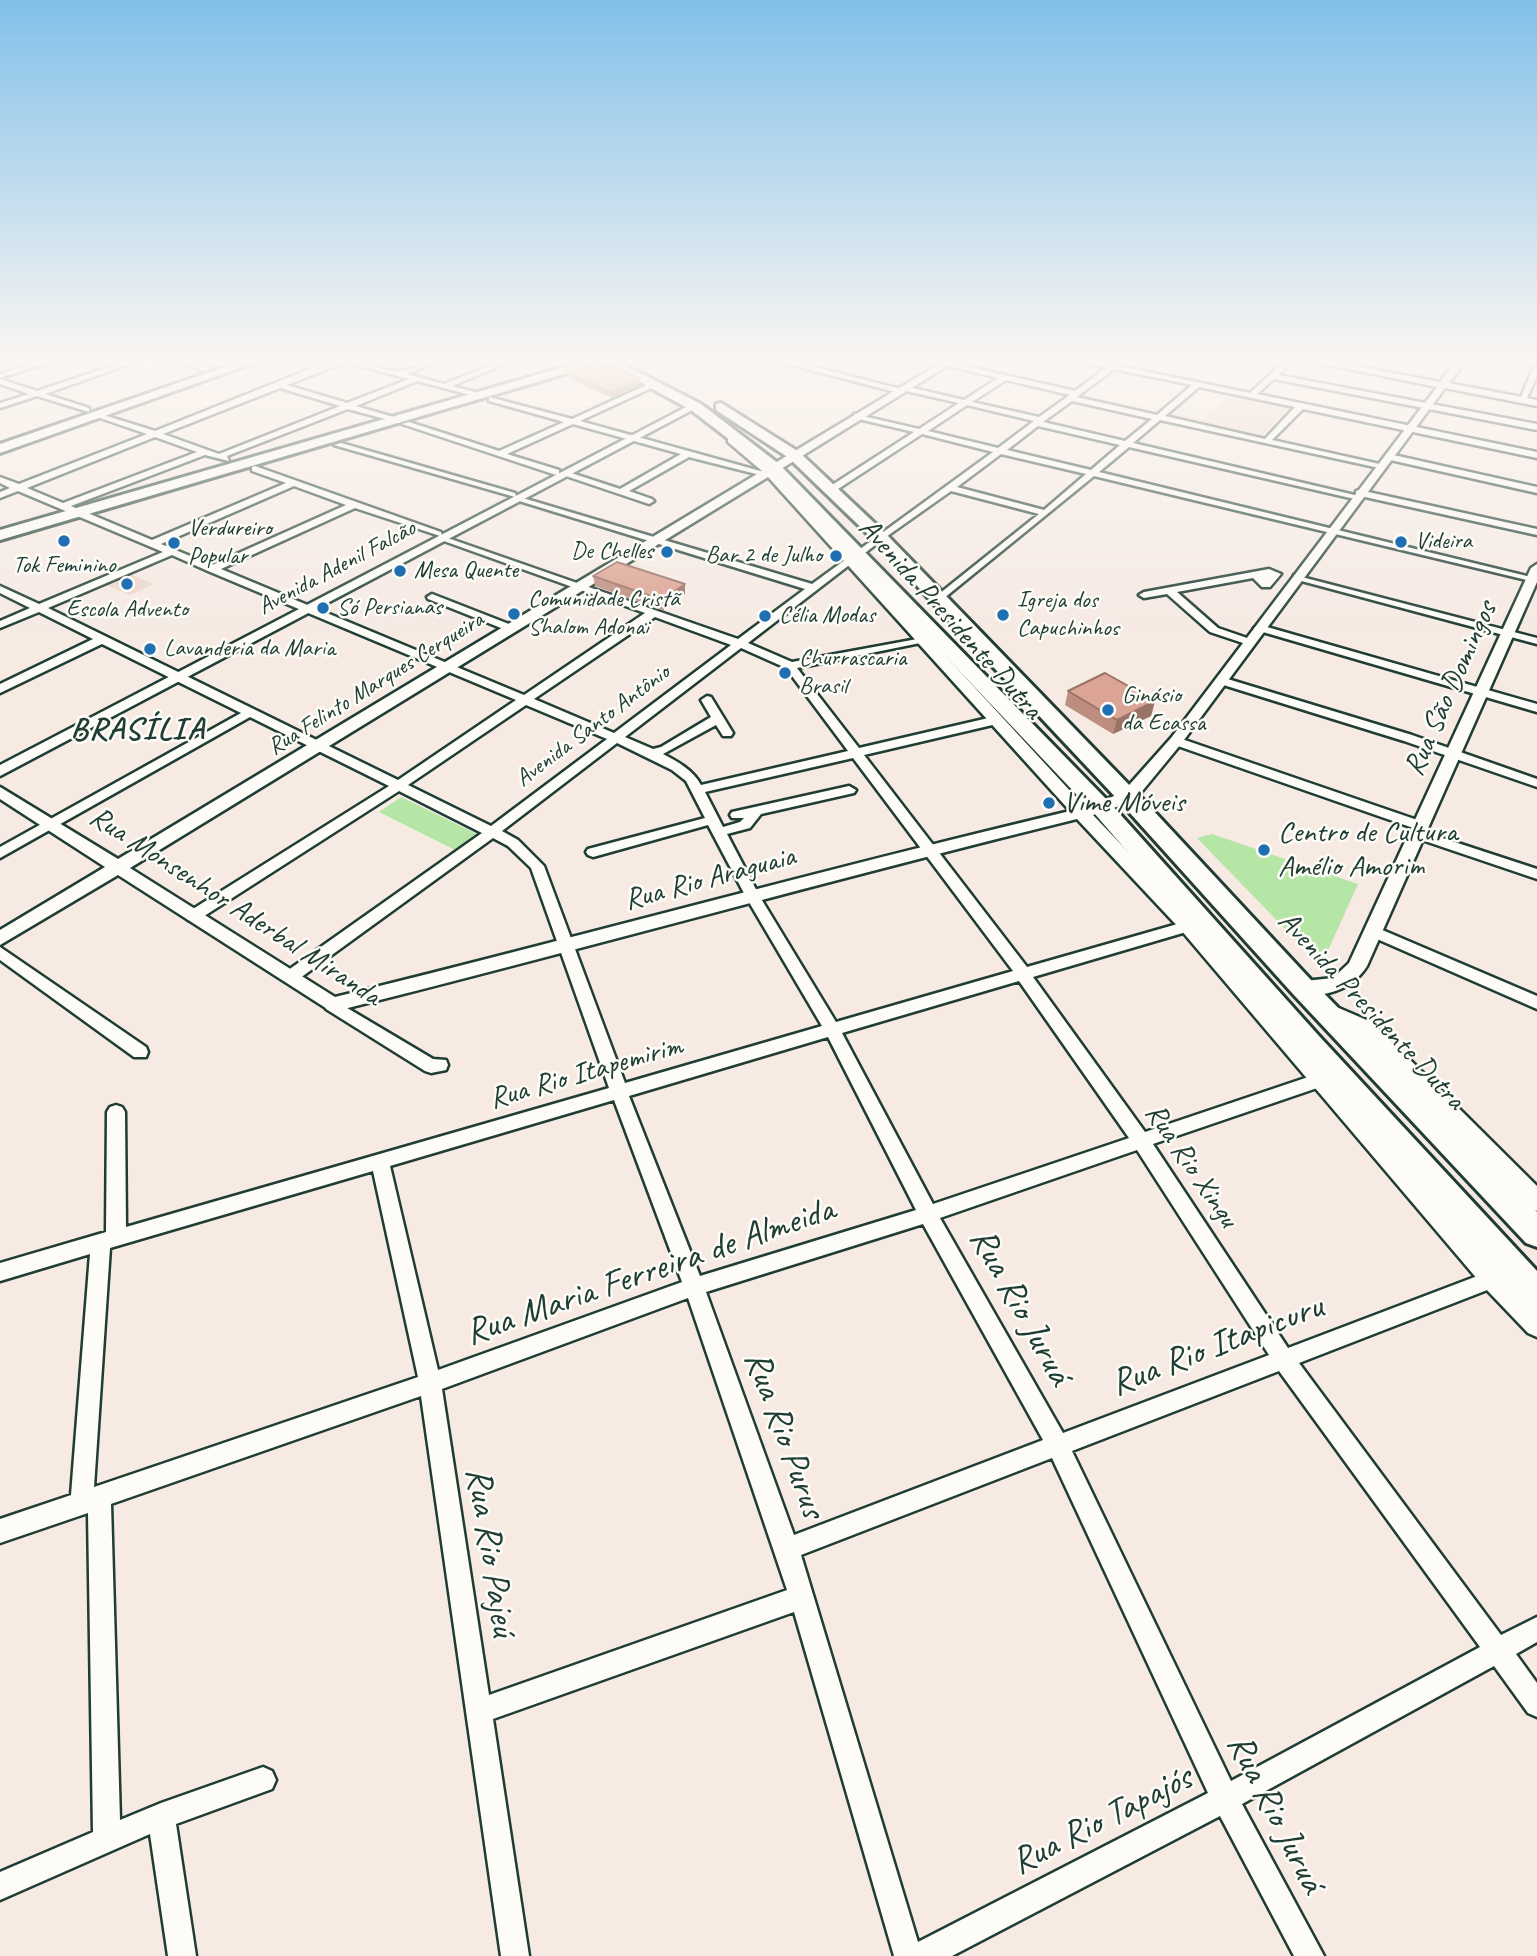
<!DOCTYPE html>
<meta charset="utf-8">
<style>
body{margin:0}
canvas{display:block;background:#f6eae3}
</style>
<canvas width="1537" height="1956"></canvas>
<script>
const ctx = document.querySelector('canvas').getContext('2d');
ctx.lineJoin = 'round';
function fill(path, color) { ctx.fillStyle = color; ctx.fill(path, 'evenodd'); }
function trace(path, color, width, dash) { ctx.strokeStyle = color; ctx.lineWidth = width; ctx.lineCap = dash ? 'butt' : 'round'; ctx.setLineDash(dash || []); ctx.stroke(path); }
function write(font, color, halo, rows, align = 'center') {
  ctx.font = font + ' Caveat,sans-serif'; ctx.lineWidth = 5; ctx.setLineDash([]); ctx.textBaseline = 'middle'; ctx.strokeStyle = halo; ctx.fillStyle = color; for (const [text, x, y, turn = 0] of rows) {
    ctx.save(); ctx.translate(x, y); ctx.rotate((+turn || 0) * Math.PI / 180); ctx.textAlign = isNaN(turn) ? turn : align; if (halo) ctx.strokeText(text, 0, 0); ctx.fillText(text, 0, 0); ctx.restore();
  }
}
fill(new Path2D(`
 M1232,395L1292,407L1262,438L1169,418L1174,413L1203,419Z
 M125,572L154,584L130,595L101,583Z`), '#eed5cb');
fill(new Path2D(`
 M401,797L479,835L457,851L379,812Z
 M1212,834L1358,884L1321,966L1197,838Z`), '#b6e6a6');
trace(new Path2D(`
 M590,367L619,358`), '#cbc7c0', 13, [13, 7]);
const minor = new Path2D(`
 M50,358H62L0,378V374Z
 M136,358H147L45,394L89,408V412L37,396L0,408V403L29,394L0,384V379L37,391Z
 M170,358H181L211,369L204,371Z
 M337,358C358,358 376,370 398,371C414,372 430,358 447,358L407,374L444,384L509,358H519L452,386L482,394V398L417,381L356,406L400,419V423L348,409L227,456L229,461L205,455L71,506L152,540L286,483L252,471V467L255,466L441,532L442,536L738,639L805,589L516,500L515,497L334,445L341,443L515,493L516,496L812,584L993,452L922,434L835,491H829V487L914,432L854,418V414L919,429L959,403L902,390L899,393L765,358H778L901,389L904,386L964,400L998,378L916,358H930L1075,391L1106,368L1067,358H1082L1111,364L1119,358H1128L1119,366L1250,393L1288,358H1296L1278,375L1537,424V430L1274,379L1257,394L1537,452V458L1303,409L1272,440L1384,465V469L1160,420L1133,443L1359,496V500L1129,447L1099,472L1535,578V582L1094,476L938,603L934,602V598L1039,514L951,491L883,539L748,643L792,662L939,635L941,637L935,640L797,668L859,748L997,716L1001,717V723L864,755L1027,967L1188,921L1193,922L1196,926L1193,930L1033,977L1145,1132L1323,1072L1329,1074L1332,1079L1329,1084L1153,1144L1288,1348L1501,1267L1508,1270L1511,1276L1508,1282L1299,1363L1501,1635L1537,1617V1642L1516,1654L1537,1683V1717L1528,1713L1494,1666L1242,1804L1324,1956H1294L1220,1816L952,1956H894L794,1612L493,1719L529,1956H501L421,1396L111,1504L120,1820L161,1803L263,1767L272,1771L276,1780L272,1789L176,1824L196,1956H168L150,1834L0,1900V1872L93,1832L88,1513L0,1543V1519L71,1495L90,1254L0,1281V1263L106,1232L107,1112L110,1107L116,1105L122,1107L125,1112L126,1227L609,1088L531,868L508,846L493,838L296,981H284L282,977L284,973L482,833L399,791L198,920H188L186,916L188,912L389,786L250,717L0,858V847L241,713L102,644L0,693V684L93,639L39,612L0,628V621L30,608L0,593V586L39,604L163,552L18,491L0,498V492L10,488L0,483V477L19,484L147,434L97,417V413L155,431ZM346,362L409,379L347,403L287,385ZM1114,369L1192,385L1157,415L1077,397ZM1006,380L1070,395L1039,417L972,402ZM1199,387L1295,407L1265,439L1165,416ZM280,388L340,406L219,454L163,434ZM1072,401L1152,419L1125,441L1043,422ZM967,405L1034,421L998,448L928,431ZM1038,426L1120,445L1091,470L1007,450ZM155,437L197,452L63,503L27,488ZM1001,454L1086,474L1044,510L957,487ZM294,486L346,505L212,565L161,544ZM355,508L440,536L441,540L645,613L524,695L221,569ZM172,555L208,571L516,700L398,780L48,608ZM655,617L731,645L614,733L534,699ZM741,648L786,668L848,751L701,785C693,770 678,762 663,754L716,725L723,736H731L733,733L711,697L707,696L701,700L711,717L661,747L653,749L625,737ZM526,705L607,739L491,826L408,785ZM617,743L672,770L686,781L705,818L588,849L586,852L588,855L593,857L708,825L746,897L822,1026L625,1083L544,866L518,840L502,831ZM853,758L1013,971L836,1022L760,897L727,834L750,828L761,814L854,793L856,790L849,786L732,812L730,815L732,818H744L740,822L723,827L705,792ZM1019,981L1129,1138L933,1204L842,1033ZM828,1037L916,1210L700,1276L629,1096ZM614,1100L682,1282L438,1370L390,1166ZM1137,1150L1269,1355L1063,1433L940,1218ZM373,1171L418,1377L94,1487L110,1248ZM923,1224L1043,1440L794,1535L706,1292ZM688,1298L787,1590L489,1695L442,1389ZM1279,1371L1480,1647L1231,1781L1072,1451ZM1052,1458L1208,1793L918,1942L801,1555Z
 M1537,366V376L1526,400L1519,402L1533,368Z
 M653,382L660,384L580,421L764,472V476L689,457L629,491L652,499L654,501L649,504L560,474L565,471L620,489L681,454L573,424L507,454L559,470V474L556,475L402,424L409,422L499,451L564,422L489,401V397L572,419Z
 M1389,454L1537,487V493L1386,459L1385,457Z
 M1359,490L1537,529V535L1356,495V491Z
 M1269,569L1281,574L1270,587H1262L1253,578L1177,592L1218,628L1253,640L1255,642L1249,645L1210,632L1167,594L1144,598L1139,595L1144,592Z
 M1294,575L1537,638V644L1294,579Z
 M432,594L514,626L516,628L506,630L428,599L427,597Z
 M1260,625L1537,704V712L1256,630L1254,628Z
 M1221,677L1412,735L1537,779V787L1404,741L1217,683V679Z
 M1176,737L1426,823L1428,826L1421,830L1416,829L1172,744L1170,741Z
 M1418,830L1537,869V879L1413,837L1411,834L1413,831Z
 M1373,926L1537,996V1009L1368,935L1365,931Z
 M0,947L146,1047L148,1052L146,1057H134L0,960Z
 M332,999L433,1059L446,1060L448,1065L446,1070L431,1073L425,1071L326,1009L324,1005L326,1001Z`);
const tertiary = new Path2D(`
 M949,358H960L776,472L1085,807L1122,793L1171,738L1437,387L1295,358H1314L1440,382L1458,358H1468L1449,383L1537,400V406L1445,388L1181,744L1134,801L1093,815L1195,922L1502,1271L1537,1308V1337L1528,1333L1484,1287L1181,930L1077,819C828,880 581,950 332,1012L118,875L0,945V930L105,867L0,799V787L118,859L762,471L728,442V438H736L770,466ZM768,477L1070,811C824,869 580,937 335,997L130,868Z
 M692,404L700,406L0,776V765Z
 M1537,564V582L1367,966C1352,990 1322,1000 1295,992L1292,987L1295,982L1333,978L1349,963L1531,568Z
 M1327,1003L1369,1021L1381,1031L1537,1186V1211L1529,1208L1367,1041L1355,1031L1320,1015L1317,1010L1320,1005Z`);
const primary = new Path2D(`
 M251,358H268L0,453V444Z
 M585,361H593L606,368L600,372L588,367L0,540V530Z`);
const trunk = new Path2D(`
 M596,358H611L701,404L779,464L1110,803L1319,1036L1537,1271V1309L1525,1305L1299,1050L1094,813L769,470L691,410Z
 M721,403L799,452L886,534L1136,792L1311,980L1537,1212V1247L1526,1243L1293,994L1120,802L874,540L789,458L716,410V404Z`);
trace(minor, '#1f3d34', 5);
trace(tertiary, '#1f3d34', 5);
trace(primary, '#1f3d34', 6);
trace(trunk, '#1f3d34', 6);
fill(minor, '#fdfcf7');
fill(tertiary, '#fdfcf7');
fill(primary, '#fdfcf7');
fill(trunk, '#fdfcf7');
fill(new Path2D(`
 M567,372L640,385L611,398L568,378Z
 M593,576L685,584V594L663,610L595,586Z
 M1068,691L1155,701L1151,716L1113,734L1065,705Z`), '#bd8d7f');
fill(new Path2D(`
 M639,379L640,385L611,398L610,393Z
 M685,584V594L663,610L662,600Z
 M1155,701L1151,716L1113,734L1117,720Z`), '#9a7368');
const building = new Path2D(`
 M607,364L639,379L610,393L567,372L592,366L601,368Z
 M617,562L685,584L662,600L593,576Z
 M1105,673L1155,701L1117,720L1068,691Z`);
fill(building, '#dca494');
trace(building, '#9a7368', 2);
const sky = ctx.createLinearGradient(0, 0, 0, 632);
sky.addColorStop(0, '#82c0e9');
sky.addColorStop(0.57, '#fbf6f2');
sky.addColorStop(1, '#fbf6f200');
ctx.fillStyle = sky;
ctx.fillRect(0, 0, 1537, 632);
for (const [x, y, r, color] of [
 [64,541,7,"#1f6fb2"],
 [1401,542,7,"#1f6fb2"],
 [174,543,7,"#1f6fb2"],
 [667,552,7,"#1f6fb2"],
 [836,556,7,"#1f6fb2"],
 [400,571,7,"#1f6fb2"],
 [127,584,7,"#1f6fb2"],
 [323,608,7,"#1f6fb2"],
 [514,614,7,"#1f6fb2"],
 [1003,615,7,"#1f6fb2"],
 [765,616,7,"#1f6fb2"],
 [150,649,7,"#1f6fb2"],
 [785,673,7,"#1f6fb2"],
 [1108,710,7,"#1f6fb2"],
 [1049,803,7,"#1f6fb2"],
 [1264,850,7,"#1f6fb2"]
]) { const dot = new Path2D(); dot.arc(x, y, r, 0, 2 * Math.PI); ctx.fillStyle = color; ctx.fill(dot); trace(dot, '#fdfcf7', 2.5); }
write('24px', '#1f3d34', '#fdfcf7', [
 ["Verdureiro",188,529],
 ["Popular",188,557],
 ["Videira",1415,542],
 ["De Chelles",653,552,"right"],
 ["Bar 2 de Julho",822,556,"right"],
 ["Tok Feminino",64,566,"center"],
 ["Mesa Quente",414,571],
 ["Comunidade Cristã",528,600],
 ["Shalom Adonai",528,628],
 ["Igreja dos",1017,601],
 ["Capuchinhos",1017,629],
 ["Só Persianas",337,608],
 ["Escola Advento",127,610,"center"],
 ["Célia Modas",779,616],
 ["Lavanderia da Maria",164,649],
 ["Churrascaria",799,659],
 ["Brasil",799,687],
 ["Ginásio",1122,696],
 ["da Ecassa",1122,724]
], 'left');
write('24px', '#1f3d34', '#fdfcf7', [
 ["Avenida Adenil Falcão",337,568,-28],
 ["Rua Felinto Marques Cerqueira",376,684,-32],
 ["Avenida Santo Antônio",593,726,-37]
]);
write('30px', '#1f3d34', '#fdfcf7', [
 ["Avenida Presidente Dutra",950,619,48],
 ["Rua São Domingos",1451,689,-66],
 ["Rua Rio Araguaia",710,879,-15],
 ["Rua Monsenhor Aderbal Miranda",235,907,33],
 ["Avenida Presidente Dutra",1371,1011,47],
 ["Rua Rio Itapemirim",586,1073,-16],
 ["Rua Rio Xingu",1191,1166,56]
]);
write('30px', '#1f3d34', '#fdfcf7', [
 ["Vime Móveis",1063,803],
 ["Centro de Cultura",1278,833],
 ["Amélio Amorim",1278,867]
], 'left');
ctx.letterSpacing = '2px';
write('bold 32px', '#1f3d34', '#fdfcf7', [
 ["BRASÍLIA",138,731]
]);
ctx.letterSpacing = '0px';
write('37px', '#1f3d34', '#fdfcf7', [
 ["Rua Maria Ferreira de Almeida",650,1272,-19],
 ["Rua Rio Juruá",1020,1307,61],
 ["Rua Rio Itapicuru",1217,1346,-21],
 ["Rua Rio Purus",784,1435,70],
 ["Rua Rio Pajeú",490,1552,81],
 ["Rua Rio Juruá",1275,1814,63],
 ["Rua Rio Tapajós",1102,1821,-27]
]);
</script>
